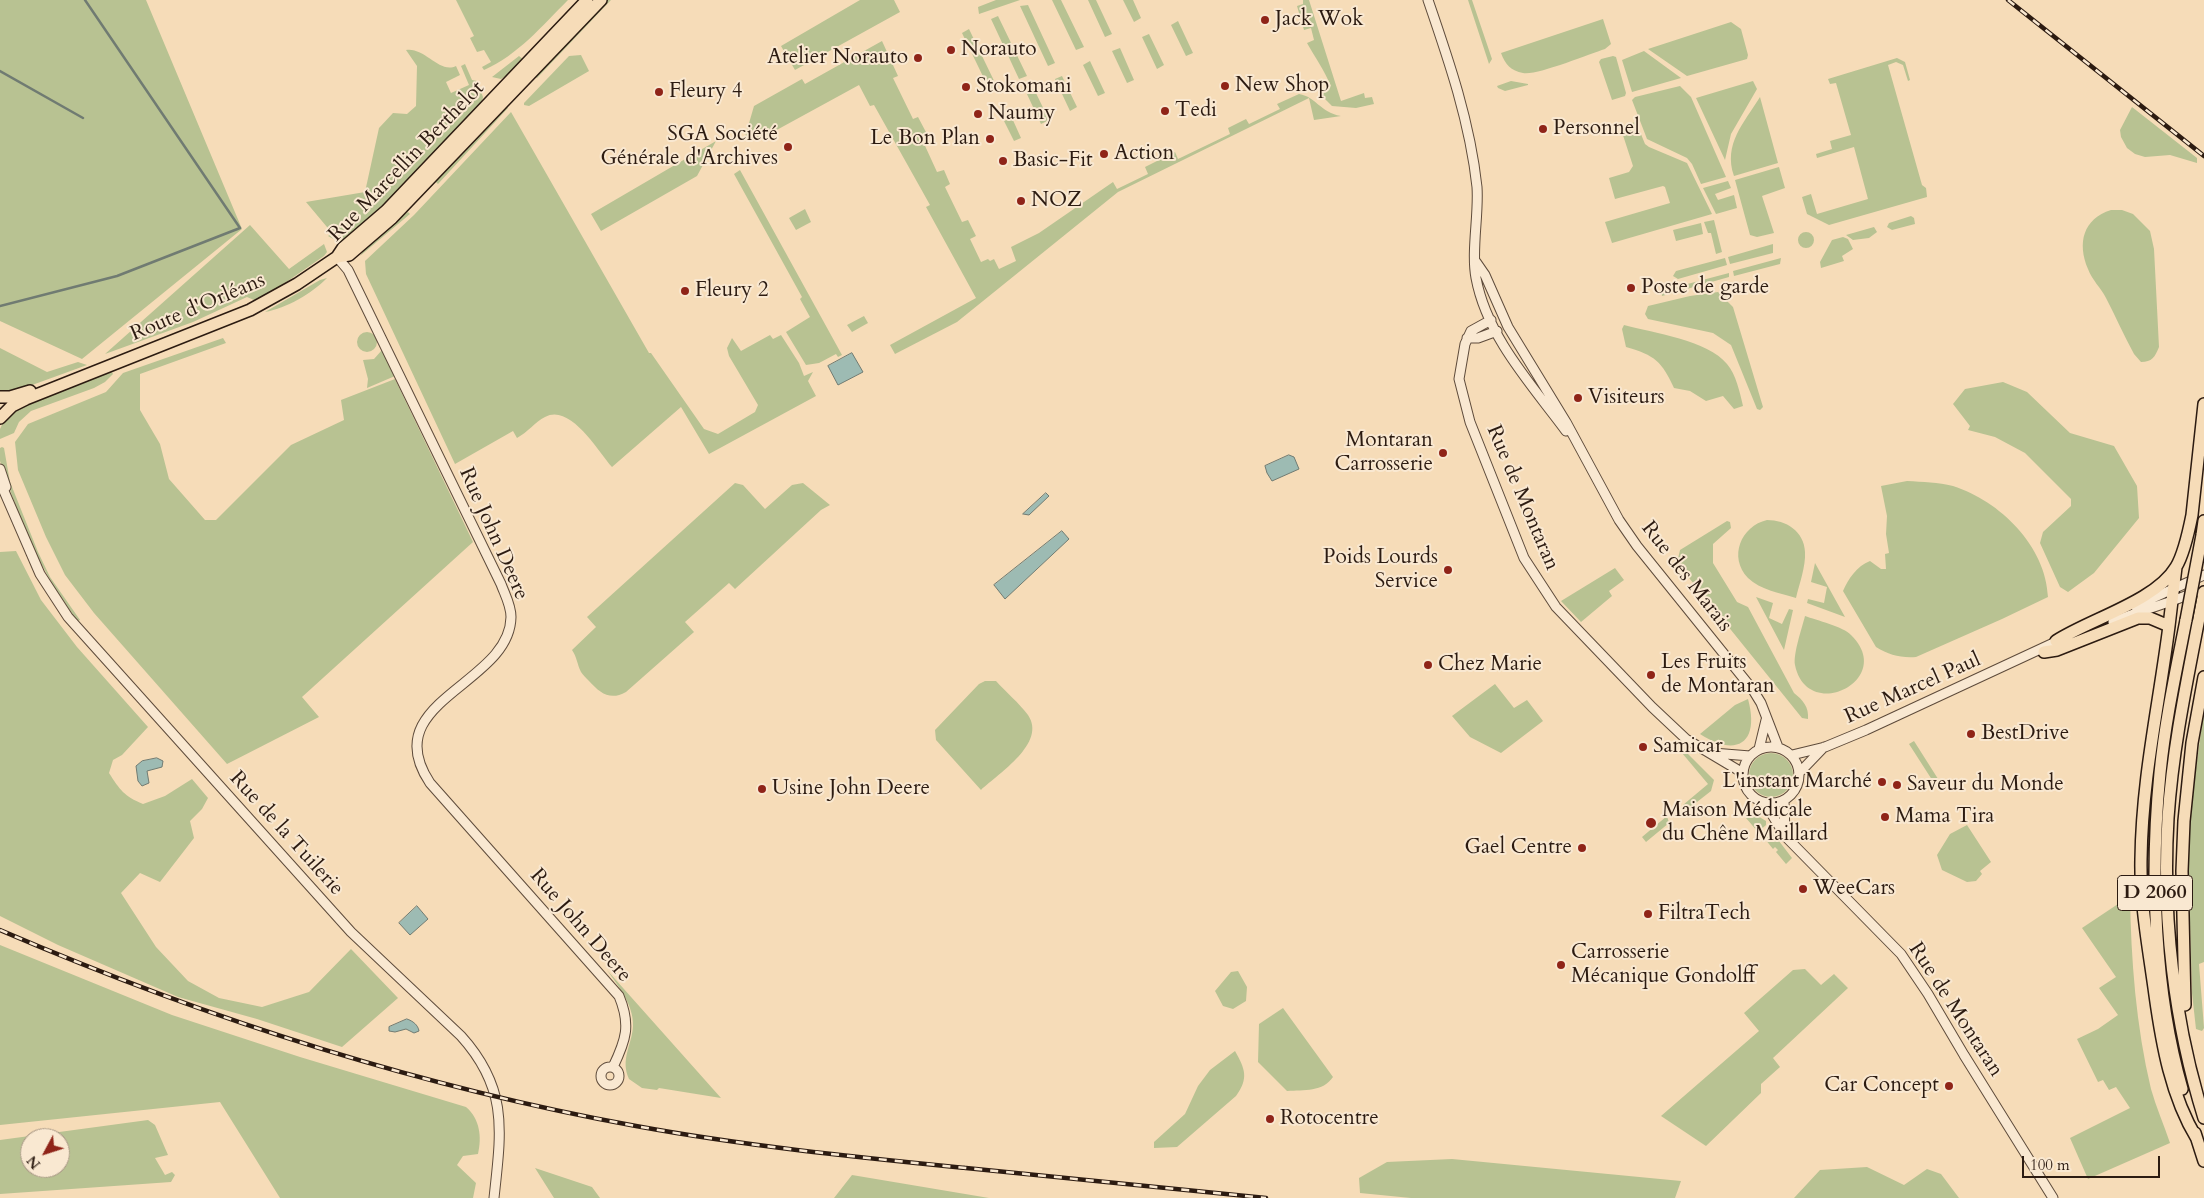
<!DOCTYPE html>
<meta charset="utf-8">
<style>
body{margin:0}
#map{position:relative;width:2204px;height:1198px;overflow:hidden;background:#f6dcb8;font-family:Cardo,serif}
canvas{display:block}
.north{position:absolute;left:20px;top:1128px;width:50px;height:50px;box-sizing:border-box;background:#f9e8d1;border:1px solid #a79684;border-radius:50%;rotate:230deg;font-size:14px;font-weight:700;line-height:20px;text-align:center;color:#2c1b11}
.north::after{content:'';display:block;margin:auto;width:18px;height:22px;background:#8f2418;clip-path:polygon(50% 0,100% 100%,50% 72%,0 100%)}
.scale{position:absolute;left:2022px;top:1156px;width:138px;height:22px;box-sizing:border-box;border:2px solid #2c1b11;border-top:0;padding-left:6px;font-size:15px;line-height:18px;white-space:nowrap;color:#2c1b11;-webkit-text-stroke:4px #f9e8d1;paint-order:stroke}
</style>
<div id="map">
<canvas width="2204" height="1198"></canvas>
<div class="north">N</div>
<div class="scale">100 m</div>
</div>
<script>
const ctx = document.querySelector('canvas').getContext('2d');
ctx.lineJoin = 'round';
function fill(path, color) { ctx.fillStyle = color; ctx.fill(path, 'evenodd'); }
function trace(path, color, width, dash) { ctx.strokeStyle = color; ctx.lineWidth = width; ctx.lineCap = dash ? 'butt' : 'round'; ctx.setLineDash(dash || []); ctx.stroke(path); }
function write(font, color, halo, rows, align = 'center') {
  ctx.font = font + ' Cardo,serif'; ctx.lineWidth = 4; ctx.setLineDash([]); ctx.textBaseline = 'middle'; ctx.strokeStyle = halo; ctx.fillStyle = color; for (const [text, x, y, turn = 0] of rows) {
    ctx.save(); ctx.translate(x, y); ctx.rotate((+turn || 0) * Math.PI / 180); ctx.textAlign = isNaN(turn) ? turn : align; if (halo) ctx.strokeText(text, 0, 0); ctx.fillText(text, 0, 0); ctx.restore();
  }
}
fill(new Path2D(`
 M0,0H146L242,229L82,359L0,321Z
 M456,0H568C542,26 518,55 484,70L482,67L491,62L484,50L477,52L470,38L474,36Z
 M605,0H611L537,78L533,75Z
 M860,0H894L900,12L795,70L781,46Z
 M996,0H1020L979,14L978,7Z
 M1052,0H1061L1084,47L1076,50Z
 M1088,0H1096L1112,34L1105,37Z
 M1123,0H1133L1141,18L1134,22Z
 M1303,0H1309L1341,101L1364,93L1365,98L1372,97L1374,104L1356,108L1332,106L1318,92L1331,86C1324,70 1315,57 1307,43L1314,40L1311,28L1304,30L1297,6L1303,4Z
 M1468,0H1472L1492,59L1489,64Z
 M1028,5L1055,63L1048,66L1020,6Z
 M998,16L1027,76L1019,79L991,19Z
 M1603,19L1611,44L1605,49C1589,54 1536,76 1523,73C1511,71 1505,64 1501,53Z
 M1178,21L1193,53L1186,56L1171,25Z
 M1731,22L1741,29L1748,55L1747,59L1687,76L1648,49Z
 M969,29L998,89L991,93L962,33Z
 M1149,34L1164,65L1157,69L1142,37Z
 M882,41L898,76L893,78L913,119L918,117L927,134L921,137L937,172L944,170L950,184L945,187L962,222L968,220L976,236L970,239L981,262L988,259L990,261L994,259L999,269L1016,261L1011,247L1039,233L1113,182L1117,189L1148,174L1145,167L1175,152L1178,159L1230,134L1228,128L1246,119L1249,124L1280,109L1277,104L1299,94C1317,97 1319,112 1341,116L1314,120L1309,98L1118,192L957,322L895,354L890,345L976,298L926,207L930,205L874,105L870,106L859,85L773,132L749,142L745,137L754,106L802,79L805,84Z
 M1120,48L1134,80L1127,83L1112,51Z
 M406,50C425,47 439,74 456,66L460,75L446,82L451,93L469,85L461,66L465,64L472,80L477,81L483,97L482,102L396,194L344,241L339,242L328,236L332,233L306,202L365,192L379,128L393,113L407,114L416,106L417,66Z
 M1644,51L1681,78L1632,92L1622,60Z
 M581,55L589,71L529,106L524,105V103L569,56Z
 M519,56L524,60L515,70L501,79L492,77Z
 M1613,56L1616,57L1626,93L1625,96L1612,100L1599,62L1601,59Z
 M1897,58L1905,62L1910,80L1908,81L1903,65L1896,62L1888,65L1922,185L1926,188L1927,197L1829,225L1807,214L1802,197L1811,194L1817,214L1868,199L1854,147L1817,158L1816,154L1832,149L1830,141L1851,135L1836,83L1830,84L1828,79Z
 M1090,61L1105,93L1098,96L1083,65Z
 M1062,76L1077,107L1070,111L1055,79Z
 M1511,81L1528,84V85L1505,91L1498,88L1497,86Z
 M1753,81L1757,89L1731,134L1725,160L1696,98Z
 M1680,86L1691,97L1726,177L1701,184L1692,164L1687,158L1647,139L1632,100L1635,97Z
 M1034,89L1049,120L1041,124L1026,92Z
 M1760,97L1778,163L1734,176C1723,144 1744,123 1760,97Z
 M504,105L508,108L438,184L435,181L440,173Z
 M2132,107L2197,158V163L2170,155L2145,157L2135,154L2127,148L2121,137L2120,130Z
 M511,112L649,353H651L704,429L718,434L755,412L758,405L729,356L727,348L732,338L741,351L770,335L773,339L781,335L799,363L804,376L813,372L808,381L816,396L709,454L681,407L612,467C598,451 570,403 545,417C535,422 528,432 517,438L513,431L455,464L366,274L365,261L414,215Z
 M1012,118L1021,138L1014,141L1004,121Z
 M1636,122L1645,144L1649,147L1687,163L1712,214L1612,243L1605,222L1670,203L1665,187L1663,186L1615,199L1609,178L1629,172L1633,166L1620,126Z
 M716,141L697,176L601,231L591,214Z
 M1779,167L1785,188L1762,196L1774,233L1757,237L1750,235L1735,180Z
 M740,170L842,355L838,357L836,354L819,363L806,365L786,332L810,317L800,299L802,297L734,174Z
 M1728,181L1731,188L1715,194L1718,200L1734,195L1737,208L1716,214L1703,188Z
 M805,209L811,222L796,230L789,218Z
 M2111,210H2122L2133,214L2150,231L2154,249L2159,347C2155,357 2152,362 2141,362L2134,354C2124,336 2116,317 2106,298C2101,288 2092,280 2088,269C2077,243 2083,219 2111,210Z
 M408,212L410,214L360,256C371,239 391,222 408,212Z
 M1911,216L1914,218L1915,224L1892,230L1887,227L1889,223Z
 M1714,220L1722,252L1716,254L1711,233H1708L1704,222Z
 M1701,223L1703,234L1676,241L1673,230Z
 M250,225L289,269L324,244L327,252L324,256L279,287L254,300L247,297L193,322L105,354Z
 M1874,227L1877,232L1869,238L1853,240L1846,235Z
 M1798 240a8 8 0 1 1 16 0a8 8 0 1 1-16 0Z
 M1843,237L1848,239L1853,249L1842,256L1844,261L1821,268L1820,262L1832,240Z
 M1773,244V253L1730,264L1728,257Z
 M1725,258L1727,265L1678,279L1673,276L1676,271Z
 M1781,258L1780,264L1734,276L1733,271Z
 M1729,273V277L1662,296L1661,291Z
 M327,278C311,294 287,308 265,312L320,280Z
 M1718,292L1733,307L1763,407L1760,410L1757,409L1731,345L1713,333L1648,319L1645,314L1648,306L1690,296Z
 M864,316L868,323L852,332L847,325Z
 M1624,325C1653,333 1708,340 1727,364C1736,374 1740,393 1743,406L1734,409L1723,396L1706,401L1690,391L1674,388C1662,362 1655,355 1626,347L1622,329Z
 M357 342a10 10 0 1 1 20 0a10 10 0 1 1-20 0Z
 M223,338L226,343L140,374V410L160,444L169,479L205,520H216L291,445L344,420L341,400L395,379L473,542L302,697L319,717L227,764L94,613L65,575L46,537L18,470L15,442L28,424L106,392L123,373Z
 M0,348L47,372L78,362L87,365L13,392L0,393Z
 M382,350L395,376L367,388L368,379L363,360L374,359Z
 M112,372L113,374L105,382L94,388L31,411L19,422L14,433L0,439V429L7,414L47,394Z
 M2003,382L2027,392L2070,433L2114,446L2137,486L2139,518L2094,573L2068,592L2060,587L2040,543L2043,532L2071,506V499L2025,453L1995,437L1968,430L1970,426L1953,404L1965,389Z
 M2,447L4,448L10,482L38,552L50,577L80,620L78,621C40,573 19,518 0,461V448Z
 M1907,481C1923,482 1938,482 1953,486C2000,501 2046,546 2048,597L2002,619L1916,657C1900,658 1889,655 1876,647L1843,591C1848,579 1857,566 1870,561L1881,569H1886L1885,554L1889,553L1886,534L1887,516L1881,486Z
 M735,483L743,485L765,509L792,485L803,483L830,505L821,510L735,589L729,583L685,622L694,632L626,692C610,701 600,693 589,681C586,678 583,675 581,672C577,664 577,657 572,650L596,627L587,617Z
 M1767,520C1786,520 1804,531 1805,552C1806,566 1799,585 1796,598C1781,593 1760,590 1748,578C1728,557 1741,526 1767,520Z
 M1727,521L1730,522L1731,528L1713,544V563L1737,602L1748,607L1794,693C1803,700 1809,707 1808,719L1802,718L1677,563L1680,550Z
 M16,551L41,600L77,647L148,727L122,755L113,760L109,773C120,790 124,796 143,804L165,796L192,779L208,798L202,809L190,821L194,838L160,882L140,873L121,893L156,947L188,981L219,998L262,1007L309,992L351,949L398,998L342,1047L257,1019L178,997L58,945L0,916V552Z
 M1815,563L1845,617L1807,603L1808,599L1824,603L1827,587L1811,582Z
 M1615,568L1624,580L1609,591L1612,596L1581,622L1561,601Z
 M1756,597L1773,603L1769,618L1782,624L1789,609L1793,610L1784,650Z
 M1805,616C1816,620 1844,627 1851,635C1897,680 1807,724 1795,665C1793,654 1802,628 1805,616Z
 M985,681H996C1006,692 1019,703 1028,715C1047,743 999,773 981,790L936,740L935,730L979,684Z
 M1495,684L1514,708L1527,700L1543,721L1501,753L1470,737L1452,716Z
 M1748,699C1760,743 1737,758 1700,734L1735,705Z
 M2204,709V962L2199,964L2204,1028L2202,1031L2196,1029L2192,993L2188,852L2191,806Z
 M1914,741L1940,782L1936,786L1909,744Z
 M1684,750L1714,780L1711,791L1683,813V805L1708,784L1682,753Z
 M1749 775a22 22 0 1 1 44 0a22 22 0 1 1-44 0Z
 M1748,810L1766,821V825L1758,832L1740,811Z
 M1667,816L1669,823L1646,842L1642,837Z
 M1967,825L1991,862L1980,871L1982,874L1976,881L1967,882L1942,870L1937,855L1950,834Z
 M1769,828L1792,858L1786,864L1776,852L1778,850L1775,847L1773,849L1761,834Z
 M2130,896C2131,960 2136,1026 2151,1089C2156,1107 2164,1125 2170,1143L2088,1179L2070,1138L2130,1108L2116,1087L2109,1090L2103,1080L2098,1082L2077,1039L2098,1029L2118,1015L2099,988L2116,977L2082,928Z
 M0,945L172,1015L300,1057L466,1107C480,1119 482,1137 478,1154L463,1156L457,1165L476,1183L473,1198H280L220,1102L0,1125Z
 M1805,969L1821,985L1834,974L1848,988L1773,1058L1780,1067L1761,1084V1093L1706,1146L1661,1116L1759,1031L1744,1013L1793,970Z
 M607,970L721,1098L659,1088L657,1090L642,1088L629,1079C620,1059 632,1045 633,1026C634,1005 618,986 607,970Z
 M1238,971L1247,987L1246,1001L1233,1009L1223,1006L1215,991L1231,972Z
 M1283,1008L1333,1077C1323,1092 1304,1090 1287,1091L1258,1062L1259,1024Z
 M1235,1051C1245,1069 1249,1078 1236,1096L1177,1147L1154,1148V1142L1185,1114L1198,1086L1210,1070Z
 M148,1120L155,1125L168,1155L155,1158L165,1175L172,1172L175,1175L171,1182L0,1194V1140ZM30,1138H60V1168H30Z
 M1452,1159L1681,1181L1675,1198H1411L1360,1193L1359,1178L1387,1162Z
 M1867,1167L1904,1185L1927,1169L1941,1174L1959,1198H1794L1820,1170Z
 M535,1168L592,1187L600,1198H554Z
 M852,1175L989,1198H834Z`), '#b8c292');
const water = new Path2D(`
 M852,353L863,372L838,385L828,366Z
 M1289,455L1294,457L1299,469L1272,481L1267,473L1265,466Z
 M1046,493L1049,496L1029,515L1023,514Z
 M1062,531L1069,539L1005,599L994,585Z
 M157,758L163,761L162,767L147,771L149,783L142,786L138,781L136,766L142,761Z
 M417,906L428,919L410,935L399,923Z
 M407,1019C413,1021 418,1025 419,1031L414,1033L406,1029L395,1032L389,1031V1027Z`);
fill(water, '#9dbbb3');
trace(water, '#707b72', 1);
trace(new Path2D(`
 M0,71L83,118
 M0,306L117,276L240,228L85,0`), '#707b72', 2.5);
const minor = new Path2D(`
 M1428,0C1449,61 1470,122 1477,187C1479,215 1471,251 1476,278C1487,337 1532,385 1566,431
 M337,257L348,270L501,584C505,595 511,605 511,617C510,685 375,701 430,783L619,996C631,1025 626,1040 613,1067
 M1476,262L1485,275L1508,327L1566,422L1619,520L1637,546L1753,690L1761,703L1778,747
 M1491,320L1471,331L1465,344L1459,379L1470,422L1524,558L1556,607L1652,707L1686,739L1743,773
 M1467,338H1478L1497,331
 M0,469L6,487
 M0,482L40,574L68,617L351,932L461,1036C509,1089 501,1132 494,1198
 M2135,606L2204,575
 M2113,622C2140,610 2168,604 2195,592
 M1743 775a28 28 0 1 1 56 0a28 28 0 1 1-56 0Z
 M1759,749L1766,720
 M1713,753L1750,756
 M1792,755L1825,747L1866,730L2062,639
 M1800,772L1824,747
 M1784,801L1785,836
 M1765,803L1785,836L1901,954L1928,994L1964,1055L2053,1198
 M601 1076a9 9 0 1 1 18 0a9 9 0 1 1-18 0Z`);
const major = new Path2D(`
 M337,257L343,248L386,211L587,0
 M0,397H10L30,391
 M0,418L12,406L26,399L250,310L297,284L337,257L349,255L392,218L601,0
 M2202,535L2204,521
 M2204,592C2190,667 2173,742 2168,818C2162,918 2174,1022 2204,1118
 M2169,626L2176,567
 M2056,641C2090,619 2156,601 2176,567C2184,554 2189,530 2192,515L2204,404
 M2044,652L2057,650L2138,618H2150L2169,626C2159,705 2142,778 2141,859C2140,905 2149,950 2155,995C2162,1045 2171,1096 2197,1139
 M2185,1005L2182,871L2184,821L2192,743L2204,677
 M2182,1089C2154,991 2150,875 2160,773C2165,722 2176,671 2186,620
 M2195,1133L2204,1161`);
trace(minor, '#5e4b3b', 11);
trace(major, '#2c1b11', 14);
trace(minor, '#f9e8d1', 9);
trace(major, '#f6dcb8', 11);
const rail = new Path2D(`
 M2008,0L2204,156
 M0,930C205,1018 416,1086 636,1126C745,1146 856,1157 966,1168C1066,1178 1166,1188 1266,1198`);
trace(rail, '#2c1b11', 4.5);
trace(rail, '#f9e8d1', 2.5, [8]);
const majorBridge = new Path2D(`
 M2186,620L2202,535`);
trace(majorBridge, '#2c1b11', 14, []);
trace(majorBridge, '#f6dcb8', 11);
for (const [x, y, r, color] of [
 [1265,20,5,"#8f2418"],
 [951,50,5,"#8f2418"],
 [918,58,5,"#8f2418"],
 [1225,86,5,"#8f2418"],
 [966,87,5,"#8f2418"],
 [659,92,5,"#8f2418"],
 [1165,111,5,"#8f2418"],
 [978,114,5,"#8f2418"],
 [1543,129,5,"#8f2418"],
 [990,139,5,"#8f2418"],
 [788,147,5,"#8f2418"],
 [1104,154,5,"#8f2418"],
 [1003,161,5,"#8f2418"],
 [1021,201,5,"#8f2418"],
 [1631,288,5,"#8f2418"],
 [685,291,5,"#8f2418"],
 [1578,398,5,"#8f2418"],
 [1443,453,5,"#8f2418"],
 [1448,570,5,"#8f2418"],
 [1428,665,5,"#8f2418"],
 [1651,675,5,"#8f2418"],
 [1971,734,5,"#8f2418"],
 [1643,747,5,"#8f2418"],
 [1882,782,5,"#8f2418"],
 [1897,785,5,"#8f2418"],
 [762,789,5,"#8f2418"],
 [1885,817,5,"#8f2418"],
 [1651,823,6,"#8f2418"],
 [1582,848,5,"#8f2418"],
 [1803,889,5,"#8f2418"],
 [1648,914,5,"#8f2418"],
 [1561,965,5,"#8f2418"],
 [1949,1086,5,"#8f2418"],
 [1270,1119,5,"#8f2418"]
]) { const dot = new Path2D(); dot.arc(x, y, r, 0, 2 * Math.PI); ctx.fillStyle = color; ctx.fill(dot); trace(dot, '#f9e8d1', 2); }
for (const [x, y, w] of [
 [2155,893,75]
]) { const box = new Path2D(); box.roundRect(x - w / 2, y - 17.5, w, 35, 4); ctx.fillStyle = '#f9e8d1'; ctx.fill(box); trace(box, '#2c1b11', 1); }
write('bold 20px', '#2c1b11', null, [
 ["D 2060",2155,893]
]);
write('21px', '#2c1b11', '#f9e8d1', [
 ["Jack Wok",1275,20],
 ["Norauto",961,50],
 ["Atelier Norauto",908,58,"right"],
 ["New Shop",1235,86],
 ["Stokomani",976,87],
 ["Fleury 4",669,92],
 ["Tedi",1175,111],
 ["Naumy",988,114],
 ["Personnel",1553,129],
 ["SGA Société",778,135,"right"],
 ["Générale d'Archives",778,159,"right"],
 ["Le Bon Plan",980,139,"right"],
 ["Action",1114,154],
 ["Basic-Fit",1013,161],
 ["NOZ",1031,201],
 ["Poste de garde",1641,288],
 ["Fleury 2",695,291],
 ["Visiteurs",1588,398],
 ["Montaran",1433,441,"right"],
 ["Carrosserie",1433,465,"right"],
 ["Poids Lourds",1438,558,"right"],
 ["Service",1438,582,"right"],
 ["Les Fruits",1661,663],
 ["de Montaran",1661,687],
 ["Chez Marie",1438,665],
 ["BestDrive",1981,734],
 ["Samicar",1653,747],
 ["L'instant Marché",1872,782,"right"],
 ["Saveur du Monde",1907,785],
 ["Usine John Deere",772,789],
 ["Maison Médicale",1662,811],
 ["du Chêne Maillard",1662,835],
 ["Mama Tira",1895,817],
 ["Gael Centre",1572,848,"right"],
 ["WeeCars",1813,889],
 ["FiltraTech",1658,914],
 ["Carrosserie",1571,953],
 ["Mécanique Gondolff",1571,977],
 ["Car Concept",1939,1086,"right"],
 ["Rotocentre",1280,1119]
], 'left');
write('21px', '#2c1b11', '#f9e8d1', [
 ["Rue Marcellin Berthelot",407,162,-46],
 ["Route d'Orléans",198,308,-23],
 ["Rue de Montaran",1522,498,67],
 ["Rue John Deere",493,534,66],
 ["Rue des Marais",1686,577,52],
 ["Rue Marcel Paul",1913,689,-24],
 ["Rue de la Tuilerie",286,834,48],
 ["Rue John Deere",580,926,49],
 ["Rue de Montaran",1955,1010,57]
]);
</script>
